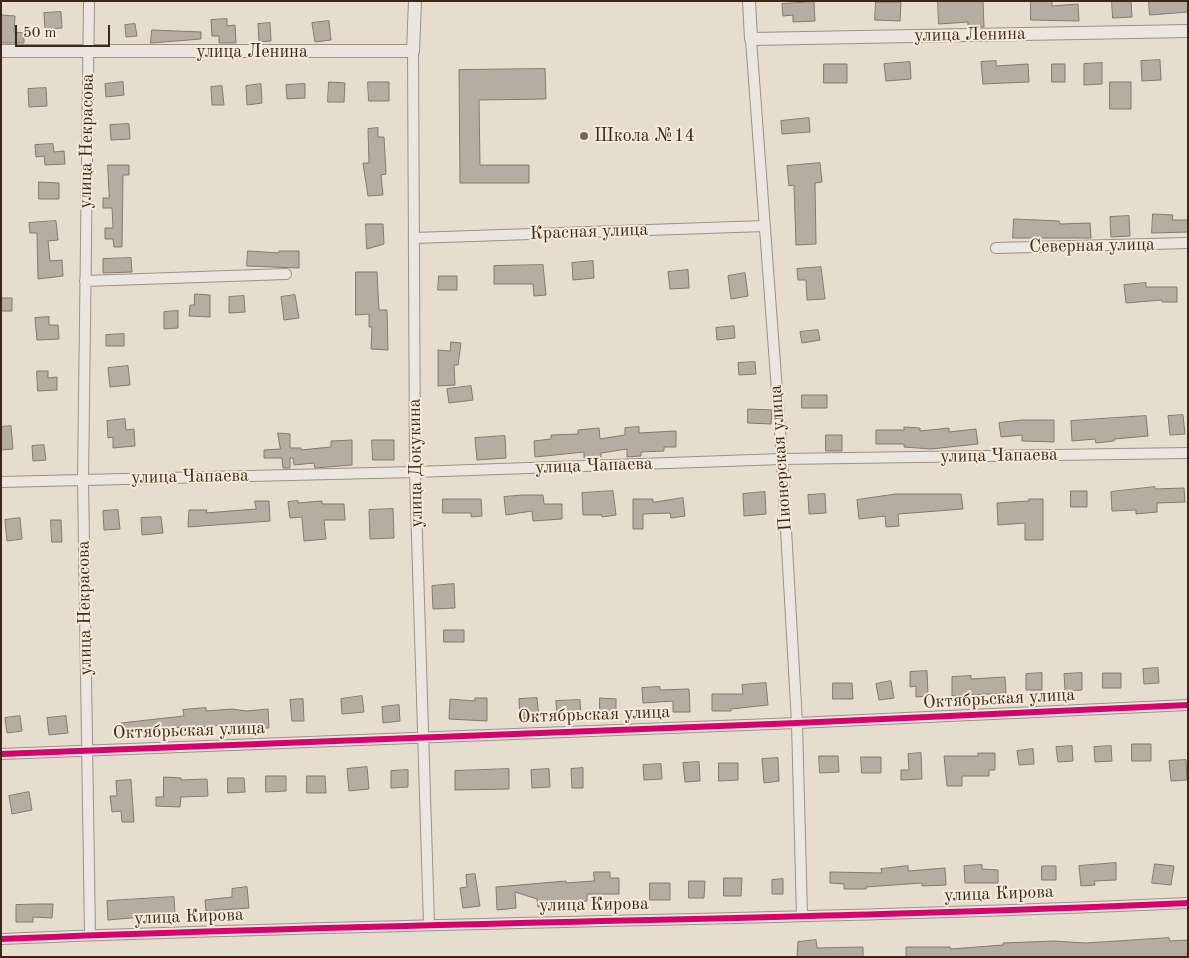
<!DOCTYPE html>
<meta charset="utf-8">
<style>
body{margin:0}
#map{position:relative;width:1189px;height:958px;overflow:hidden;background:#e6ddce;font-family:"Old Standard TT",serif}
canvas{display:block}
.frame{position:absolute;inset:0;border:2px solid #3c2618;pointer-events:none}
.scale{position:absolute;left:15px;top:25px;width:95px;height:22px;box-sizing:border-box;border:2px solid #3c2618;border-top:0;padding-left:6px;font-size:15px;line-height:18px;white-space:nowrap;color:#3c2618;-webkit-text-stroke:4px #f5ebd9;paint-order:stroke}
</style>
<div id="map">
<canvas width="1189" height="958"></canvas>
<div class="frame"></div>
<div class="scale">50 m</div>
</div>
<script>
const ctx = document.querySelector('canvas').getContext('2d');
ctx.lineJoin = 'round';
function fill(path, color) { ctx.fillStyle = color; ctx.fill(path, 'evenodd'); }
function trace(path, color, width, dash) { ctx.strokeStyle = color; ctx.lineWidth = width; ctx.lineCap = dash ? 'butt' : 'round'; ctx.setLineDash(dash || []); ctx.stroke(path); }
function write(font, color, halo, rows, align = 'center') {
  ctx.font = font + ' "Old Standard TT",serif'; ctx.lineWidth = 4; ctx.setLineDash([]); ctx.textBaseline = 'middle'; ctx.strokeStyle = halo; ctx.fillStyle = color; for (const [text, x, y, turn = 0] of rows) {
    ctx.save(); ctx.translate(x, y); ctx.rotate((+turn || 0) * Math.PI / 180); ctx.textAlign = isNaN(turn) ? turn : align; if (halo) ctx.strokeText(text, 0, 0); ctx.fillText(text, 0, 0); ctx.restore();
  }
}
const building = new Path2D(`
 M938,1H983L984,27H968V22L939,24Z
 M1031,1H1052V6L1078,4L1079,21L1031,20Z
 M1112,1H1131L1132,17L1113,18Z
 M1149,1H1188V12L1150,15Z
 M814,2L815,21L793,22V15L783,16L782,4Z
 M876,2H901L900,21L875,20Z
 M61,12L62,28L45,29L44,13Z
 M1,15L15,16L14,32L24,33V43H1Z
 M227,19V26L235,25L236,43H219V36H212L211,20Z
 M329,21L331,40L315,42L312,23Z
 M270,23L271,41L259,42L258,24Z
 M135,24L137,36L126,37L125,25Z
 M152,30L201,32V39L151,43Z
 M1160,60L1161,80L1142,81L1141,61Z
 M996,61V66L1028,64L1029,82L983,84L981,62Z
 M910,62L911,79L886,81L884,64Z
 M1102,63V84L1084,85V64Z
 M824,64H847V83H824Z
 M1052,64H1065V82H1052Z
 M545,69L546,99L479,100L480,165H529V183H460L459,70Z
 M123,82L124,95L106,97L105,84Z
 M329,82L345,83L344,102H328Z
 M368,82H389V101H369Z
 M1110,82H1131V109H1110Z
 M261,84L262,103L247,105L246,86Z
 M305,84V98L287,99L286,85Z
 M222,86L224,105H212L211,87Z
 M46,88L47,106L29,107L28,89Z
 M809,118L810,132L782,134L781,121Z
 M129,124L130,139L111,140L110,125Z
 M378,128V137H384L386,174L381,175L383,195L368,196L363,163H369L368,129Z
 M53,144L54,152L64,151L65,164L45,165L44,156L36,157L35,145Z
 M820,163L822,182L815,183L816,244L796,245L794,185L789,186L787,166Z
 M108,165H129V175H123L122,247H114L113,239H105V228H113L112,208H103V198H109Z
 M39,182L59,183V199H39Z
 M1153,214L1173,215L1172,220H1188V232L1152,233Z
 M1129,216L1130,236L1111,237L1110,217Z
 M1014,219L1059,221L1060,224L1090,223L1091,238H1013Z
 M56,221L58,240L48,241L50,261L62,260L63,276L38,279L37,233H30L29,223Z
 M366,224H383L384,244L367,249Z
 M248,251L279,253V251H299V268L247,266Z
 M131,258L132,272L103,273V259Z
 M593,261L594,278L573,280L572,263Z
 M543,265L546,295L534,296L533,284H494V266Z
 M821,267L825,299L807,300L806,280H798L797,269Z
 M688,270L689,288L670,289L668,272Z
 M356,272H377L379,310H387L388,350L371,349L372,327H369V314L356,315Z
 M745,273L748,296L731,299L728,276Z
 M439,276H457V290H438Z
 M1146,283V287H1177V302H1162V300L1126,303L1124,285Z
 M195,294L210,295V317L189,316L190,305H194Z
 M295,295L299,318L284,320L281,297Z
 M244,296L245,312L229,313V297Z
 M1,298H12V311H1Z
 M178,311V328L164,329V312Z
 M49,317V325H58L59,339L37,340L35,318Z
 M734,326L735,338L717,340L716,328Z
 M818,330L820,340L802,343L800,332Z
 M124,334V346H106V335Z
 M451,342L461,343L458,365H454L455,385L438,386V350L450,351Z
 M755,362L756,374L739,375L738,363Z
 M128,366L130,385L110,387L108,368Z
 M37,371H48V378L57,377V390L38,391Z
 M471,386L473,400L449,403L447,389Z
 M802,395H827V408H802Z
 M748,409L772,410L771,424L748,423Z
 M1183,415L1185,434L1170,435L1168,416Z
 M1146,416L1148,436L1114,439V441L1096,443L1095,439L1072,441L1071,421Z
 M125,419L126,430L134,429L135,446L113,448V437L108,438L107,421Z
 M1022,420H1054V442L1022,441V435L1001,437L999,423Z
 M11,426L13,449L1,450V427Z
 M639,427V433L676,431V447H664V451L641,452V456L627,457V449L601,453V457L584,458V452L535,457L534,441L551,439V435L578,434V430L599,428L600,439L625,435V428Z
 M904,427L920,428V431L949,428V432L976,429L978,444L931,449L904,447V444H876V430H904Z
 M278,433L290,434V448H301V450L331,447V441L352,440V465L315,468L314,463L294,465L293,458H290V468H283L282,458H264V450L280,449Z
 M826,435H842V451H826Z
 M505,436L506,458L477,460L475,438Z
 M372,440H394V460H373Z
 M44,445L46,460L33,461L32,446Z
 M1155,487V489L1184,488L1185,502L1157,503V512L1136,514V510L1112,511L1111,492Z
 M613,491L616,515L602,517V515H583L582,493Z
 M1071,491H1087V507H1071Z
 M765,492L766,514L744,516L743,494Z
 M825,494L826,513L809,514L808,495Z
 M896,494H961L963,509L898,514L899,526L886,527L885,516L859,519L857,500Z
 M522,495H543L544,504H562V519L533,521L532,511L506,515L504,497Z
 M683,498L685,516L671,518L670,513L643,514V529H633V499H653V502Z
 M443,499H481L482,516L471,517V513H443Z
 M1029,499H1043V540H1025V523L998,525L997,503L1029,501Z
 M255,501H269L270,521L188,527L189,510H207L206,513L256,509Z
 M298,501V503L322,501V504H344L345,520H324L326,539L304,541L302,517L290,518L288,502Z
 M393,509L394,538L370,539L369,510Z
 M118,510L120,529L104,530L103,511Z
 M161,517L163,533L142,535L141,518Z
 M20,518L22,539L7,541L5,520Z
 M51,520H61L62,542H52Z
 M454,584L455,608L433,609L432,586Z
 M444,630H464V642H444Z
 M1158,668L1159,683L1144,684L1143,669Z
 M927,671L928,696L916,697V686L910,687V672Z
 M1042,673V690H1026V674Z
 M1082,673V690L1065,691L1064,674Z
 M1103,673H1121V688H1103Z
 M971,676V679L1005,677L1006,693L952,696V677Z
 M891,681L894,698L879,700L876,684Z
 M766,683L768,705L731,709V711H712V694H743L742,685Z
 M833,683H852L853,699H833Z
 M660,687V690L689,689L690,712H673V701L643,703L642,688Z
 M362,696L364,712L342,714L341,699Z
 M475,698H487V721L449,719L450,699L475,701Z
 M537,698L539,717L520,719L519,699Z
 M600,698L616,699V715H600Z
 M303,699L304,721H292L290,700Z
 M580,700L581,718L557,719L556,701Z
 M399,705L400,721L383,723L382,707Z
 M206,708V711L232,709L246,711L268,709L269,728L235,729V725L168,728L169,732L154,735V731L124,737L121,723L184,716L183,710Z
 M20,716L22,731L7,733L5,718Z
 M66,716L68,733L49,735L47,718Z
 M1132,744H1151V761H1132Z
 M1072,746L1073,761L1058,762L1056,747Z
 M1111,746L1112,761L1095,762L1094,747Z
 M1033,749L1034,764L1019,765L1017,751Z
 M921,753L922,779L901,780V770H909L908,754Z
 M978,753H995V770H989V776H962V786H947L944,756H978Z
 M819,756H838L839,772L820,773Z
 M861,757H881V773H862Z
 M778,758L779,781L764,783L762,759Z
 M1186,760L1187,780L1171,781L1169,761Z
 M699,762L700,781L685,782L683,763Z
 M719,763H738V780L719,781Z
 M661,764L662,779L644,780L643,765Z
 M367,767L369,789L349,791L347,769Z
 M583,768V788H572L571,769Z
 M509,769V789L455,790V771Z
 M549,769L550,787L532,788L531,770Z
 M408,770V787L391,788V771Z
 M266,776H286V791L266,792Z
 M307,776H325L326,793H307Z
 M164,777L181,778V780L207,779L208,796L181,797L180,807L156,806V797H163Z
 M228,778H244L245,792L228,793Z
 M131,780L134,822H122L121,811L112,812L110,796H117L116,781Z
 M29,792L32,810L12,814L9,796Z
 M1116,863V880L1094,881L1095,885L1081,886L1079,866Z
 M1155,864L1174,866L1171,885L1152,883Z
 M982,865V869L998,870V883H965L964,866Z
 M908,866V871L945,868L946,885L922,886V883L866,887V889H844V884L830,883V872L882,873L881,869Z
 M1042,866H1056V880H1042Z
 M594,872H610V878H619V894H587V901L538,907L537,899L515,892L516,908L497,910L496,887L566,881V883L594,881Z
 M475,874L480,906L463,908L460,888L467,887L466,875Z
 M724,878H742L741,896H724Z
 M783,879V894H772V880Z
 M689,881H705L704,898H689Z
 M650,883H670V900H650Z
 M247,887L249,908L206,911L205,900L232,897V889Z
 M174,897L175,914L108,920L107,901Z
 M38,904H53L52,918L33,917V922H16V905Z
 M1169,938L1170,941L1188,940L1187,957H906V947H950L951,949L1003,945V943L1054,941L1085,943Z
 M816,940L817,948L863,947V957H797L798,942Z`);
fill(building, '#b5ada2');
trace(building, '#827a70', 1);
const minor = new Path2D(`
 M89,1L83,480L90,935
 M751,39L782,459L797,723L802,916
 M413,51L415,472L429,924
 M414,238L765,226
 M996,248L1188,243
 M85,281L286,274
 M1,482L415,472L782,459L1188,453
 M1,754L797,723L1188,705
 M1,939C397,922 792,921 1188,903`);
const tertiary = new Path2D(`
 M749,1L751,39L1188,31
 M1,51H413L415,1`);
trace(minor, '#9b9288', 12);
trace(tertiary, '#9b9288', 14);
trace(minor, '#ebe6df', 10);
trace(tertiary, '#ebe6df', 12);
trace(new Path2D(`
 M1,754L797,723L1188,705
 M1,939C397,922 792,921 1188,903`), '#d6006c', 6);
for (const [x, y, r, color] of [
 [584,136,5,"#786658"]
]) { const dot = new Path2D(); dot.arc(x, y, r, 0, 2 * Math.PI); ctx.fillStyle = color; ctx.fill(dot); trace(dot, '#f5ebd9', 2); }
write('18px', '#3c2618', '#f5ebd9', [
 ["улица Ленина",970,35,-1],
 ["улица Ленина",252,52],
 ["улица Некрасова",87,141,-89],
 ["Красная улица",589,232,-2],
 ["Северная улица",1092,246,-1],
 ["улица Чапаева",999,456,-1],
 ["Пионерская улица",781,458,-94],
 ["улица Докукина",416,463,-91],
 ["улица Чапаева",594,466,-2],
 ["улица Чапаева",190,477,-1],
 ["улица Некрасова",85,608,-91],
 ["Октябрьская улица",999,699,-3],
 ["Октябрьская улица",594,715,-2],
 ["Октябрьская улица",189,731,-2],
 ["улица Кирова",999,894,-2],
 ["улица Кирова",594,905,-1],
 ["улица Кирова",189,917,-2]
]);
write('18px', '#3c2618', '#f5ebd9', [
 ["Школа №14",594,136]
], 'left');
</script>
